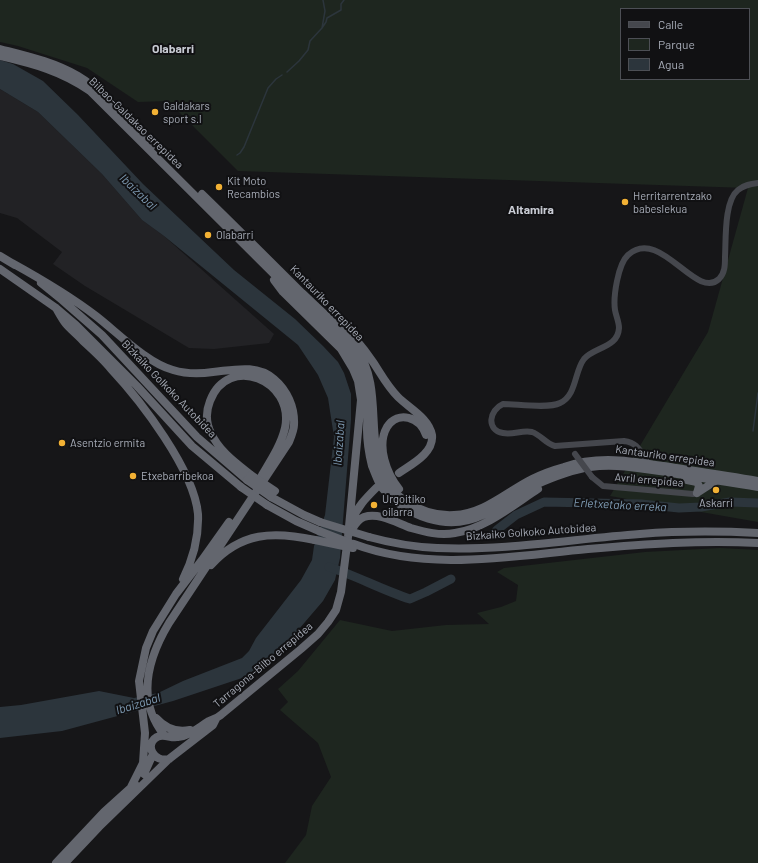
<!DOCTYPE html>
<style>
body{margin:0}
#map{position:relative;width:758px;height:863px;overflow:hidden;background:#161618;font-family:Barlow,sans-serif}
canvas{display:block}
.legend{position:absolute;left:620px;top:8px;width:130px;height:72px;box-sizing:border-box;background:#111113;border:1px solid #4d4f55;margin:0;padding:5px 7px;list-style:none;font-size:12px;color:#a8adb8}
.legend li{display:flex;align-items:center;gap:8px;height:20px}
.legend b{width:20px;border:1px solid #4d4f55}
</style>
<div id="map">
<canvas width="758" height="863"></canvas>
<ul class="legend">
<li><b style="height:5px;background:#45474d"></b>Calle</li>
<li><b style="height:11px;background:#1e261f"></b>Parque</li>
<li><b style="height:11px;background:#2c353c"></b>Agua</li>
</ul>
</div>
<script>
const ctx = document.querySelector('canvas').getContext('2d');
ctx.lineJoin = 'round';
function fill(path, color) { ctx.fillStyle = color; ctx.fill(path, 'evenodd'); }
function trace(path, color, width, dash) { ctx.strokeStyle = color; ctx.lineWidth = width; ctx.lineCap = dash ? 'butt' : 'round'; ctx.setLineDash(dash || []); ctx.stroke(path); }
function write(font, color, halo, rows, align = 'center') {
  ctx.font = font + ' Barlow,sans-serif'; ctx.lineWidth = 4; ctx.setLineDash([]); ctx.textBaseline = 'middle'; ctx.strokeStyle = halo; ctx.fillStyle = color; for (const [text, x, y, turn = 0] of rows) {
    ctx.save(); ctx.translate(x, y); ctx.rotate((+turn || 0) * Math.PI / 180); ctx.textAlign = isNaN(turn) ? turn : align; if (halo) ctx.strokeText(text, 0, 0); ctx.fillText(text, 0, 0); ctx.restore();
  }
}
fill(new Path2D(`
 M0,89L38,112L102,174L142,220L164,236L274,334L269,343L214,349L189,348L85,286L53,264L62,252L17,218L0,213Z`), '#222225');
fill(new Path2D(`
 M0,0H758V522L610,496L708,332L748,188L238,171L168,101L138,102L87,68L18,46L0,42ZM621,9H749V79H621Z
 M720,548L758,550V863H285L306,835L312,806L331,777L318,743L280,710L288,702L278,689L298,671L340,620L392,631L446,625L489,624L477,613L501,607L516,601L518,585L497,572L504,568L645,552Z`), '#1e261f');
fill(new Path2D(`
 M0,60L13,64L43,81L78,115L143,184L234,270L295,319L323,346L338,362L344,373L351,394V420L340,558L335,580L323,601L287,643L261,667L245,677L173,701L62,731L0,738V707L21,705L99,691L134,698L158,693L183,681L242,658L249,651L256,638L301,580L312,560L314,546L325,515L334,437L328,398L318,375L298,345L164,236L142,220L102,174L38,112L0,89Z`), '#2c353c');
trace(new Path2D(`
 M322,28L325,11L323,0
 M287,72L299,61L308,50L310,41L322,28L326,22L327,18L341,10V4L344,0
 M237,155L240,153L244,147L268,88L276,79L282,75
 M753,431L758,393`), '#2c353c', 1.5);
trace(new Path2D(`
 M492,535L498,529L516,515L544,502L641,504L679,508L701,507L730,502L758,503
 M329,567C357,576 382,590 410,599L426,592L451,579`), '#2c353c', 9);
trace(new Path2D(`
 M648,463C640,452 639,443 624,441L555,446C546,444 541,435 532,432C522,430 513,435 503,433C486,430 489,410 503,404C517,404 548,409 560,403C577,395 574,372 584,359C594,347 618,348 619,328C619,322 616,316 615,310C613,297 618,264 628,255C660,226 696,301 719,279C725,273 725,265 725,257C726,239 724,201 738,190C744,185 751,184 758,183
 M592,477L603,486L693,494L697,493`), '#45474d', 6);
trace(new Path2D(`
 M0,49C27,56 54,62 78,76C105,92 131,123 153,145
 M0,56C34,64 61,71 90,91L345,345C358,361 366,379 368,400C368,410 367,420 367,430C367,443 369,454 372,466C375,473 378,482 382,488C407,517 447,532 483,515C494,510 505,504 515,498C522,494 528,488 535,485C553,477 571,470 590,467C617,463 645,469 671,473C700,478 729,482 758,487
 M202,194C236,227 269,260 302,293C321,311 342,329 357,350C390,396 353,467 407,502C421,511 437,516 454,515C484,514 506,492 532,479C542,474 553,470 564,467C601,454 638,462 676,468C703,472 731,476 758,481
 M0,256L15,265
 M12,263C41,279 70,296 96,316C118,333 147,363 173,370C186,374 200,374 213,372C234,370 256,364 274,379C287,390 295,407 294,425C294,430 291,437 289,442L169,623C148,658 136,700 164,735
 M0,269L56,308L76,325L137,386L192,446L241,487
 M41,283L62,300L102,335L197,437L247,480
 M56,308C59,313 62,319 66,324C71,330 78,335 83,341C93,350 103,359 111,369C141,401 194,470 198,514C199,537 193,559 183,579
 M339,323C352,334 363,347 373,362C381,374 387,386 398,397C409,408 429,418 432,435C434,453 412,464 399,473
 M251,475C236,463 219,451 211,433C206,423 206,411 210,401C228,353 295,380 285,428C281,445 271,460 262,475
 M687,480L697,482L699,486L697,493
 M399,489C387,474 376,446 387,427C398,410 420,417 426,435
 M697,493L717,480
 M271,497L304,515L320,522
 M267,505L296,521L319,531
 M352,521C357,507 366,498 376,488
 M350,533C354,527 356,520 364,517C379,512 397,523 411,528C425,532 440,536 455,533C486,528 512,506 538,489
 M369,537C391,543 414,547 437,548C505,551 572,539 640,534C679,531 719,531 758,533
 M354,544C429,572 511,556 588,549C645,544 701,540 758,543
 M211,565C241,532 273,531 315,540
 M156,718C165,728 176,733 190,730
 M169,759C154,763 144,745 157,737C164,733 171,739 178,737C190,736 199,727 209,721C213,719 218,718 222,714L301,649L318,634L328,622L336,610L341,592L348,537L361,400L358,381L353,369L341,349L283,292L274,280
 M144,774L153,754
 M131,787L143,763L145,733L139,681L146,648L153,631L176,594L202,560L229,522
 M56,863L104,812L135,784
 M65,863L99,827L169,759L213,725L216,719`), '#63666e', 8);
trace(new Path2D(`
 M575,454L592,477`), '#45474d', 6);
trace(new Path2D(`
 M251,475L275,491
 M247,480L271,497
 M241,487L267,505
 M320,522L369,537
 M319,531L350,543
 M315,540L353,548`), '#63666e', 8);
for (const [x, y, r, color] of [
 [155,112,4,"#f2b134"],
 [219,187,4,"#f2b134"],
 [625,202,4,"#f2b134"],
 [208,235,4,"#f2b134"],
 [62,443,4,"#f2b134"],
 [133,476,4,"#f2b134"],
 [716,490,4,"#f2b134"],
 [374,505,4,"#f2b134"]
]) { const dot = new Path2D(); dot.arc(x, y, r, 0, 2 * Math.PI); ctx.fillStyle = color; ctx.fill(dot); trace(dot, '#111113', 1.5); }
write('11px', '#a8adb8', '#111113', [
 ["Galdakars",163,106],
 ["sport s.l",163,119],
 ["Kit Moto",227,181],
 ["Recambios",227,194],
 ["Herritarrentzako",633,196],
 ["babeslekua",633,209],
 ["Olabarri",216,235],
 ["Asentzio ermita",70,443],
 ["Etxebarribekoa",141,476],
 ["Urgoitiko",382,499],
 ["oilarra",382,512],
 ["Askarri",716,503,"center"]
], 'left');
write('11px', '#a8adb8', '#111113', [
 ["Bilbao-Galdakao errepidea",136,123,44],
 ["Kantauriko errepidea",327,303,46],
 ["Bizkaiko Golkoko Autobidea",169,389,46],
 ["Kantauriko errepidea",665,456,8],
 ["Avril errepidea",649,480,5],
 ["Bizkaiko Golkoko Autobidea",531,532,-4],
 ["Tarragona-Bilbo errepidea",263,665,-40]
]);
write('bold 12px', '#c9ccd4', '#111113', [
 ["Olabarri",173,49],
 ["Altamira",531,210]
]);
write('italic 12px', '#7f9bb3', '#111113', [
 ["Ibaizabal",138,192,44],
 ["Ibaizabal",339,443,-86],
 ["Erletxetako erreka",620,505,3],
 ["Ibaizabal",138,704,-17]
]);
</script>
